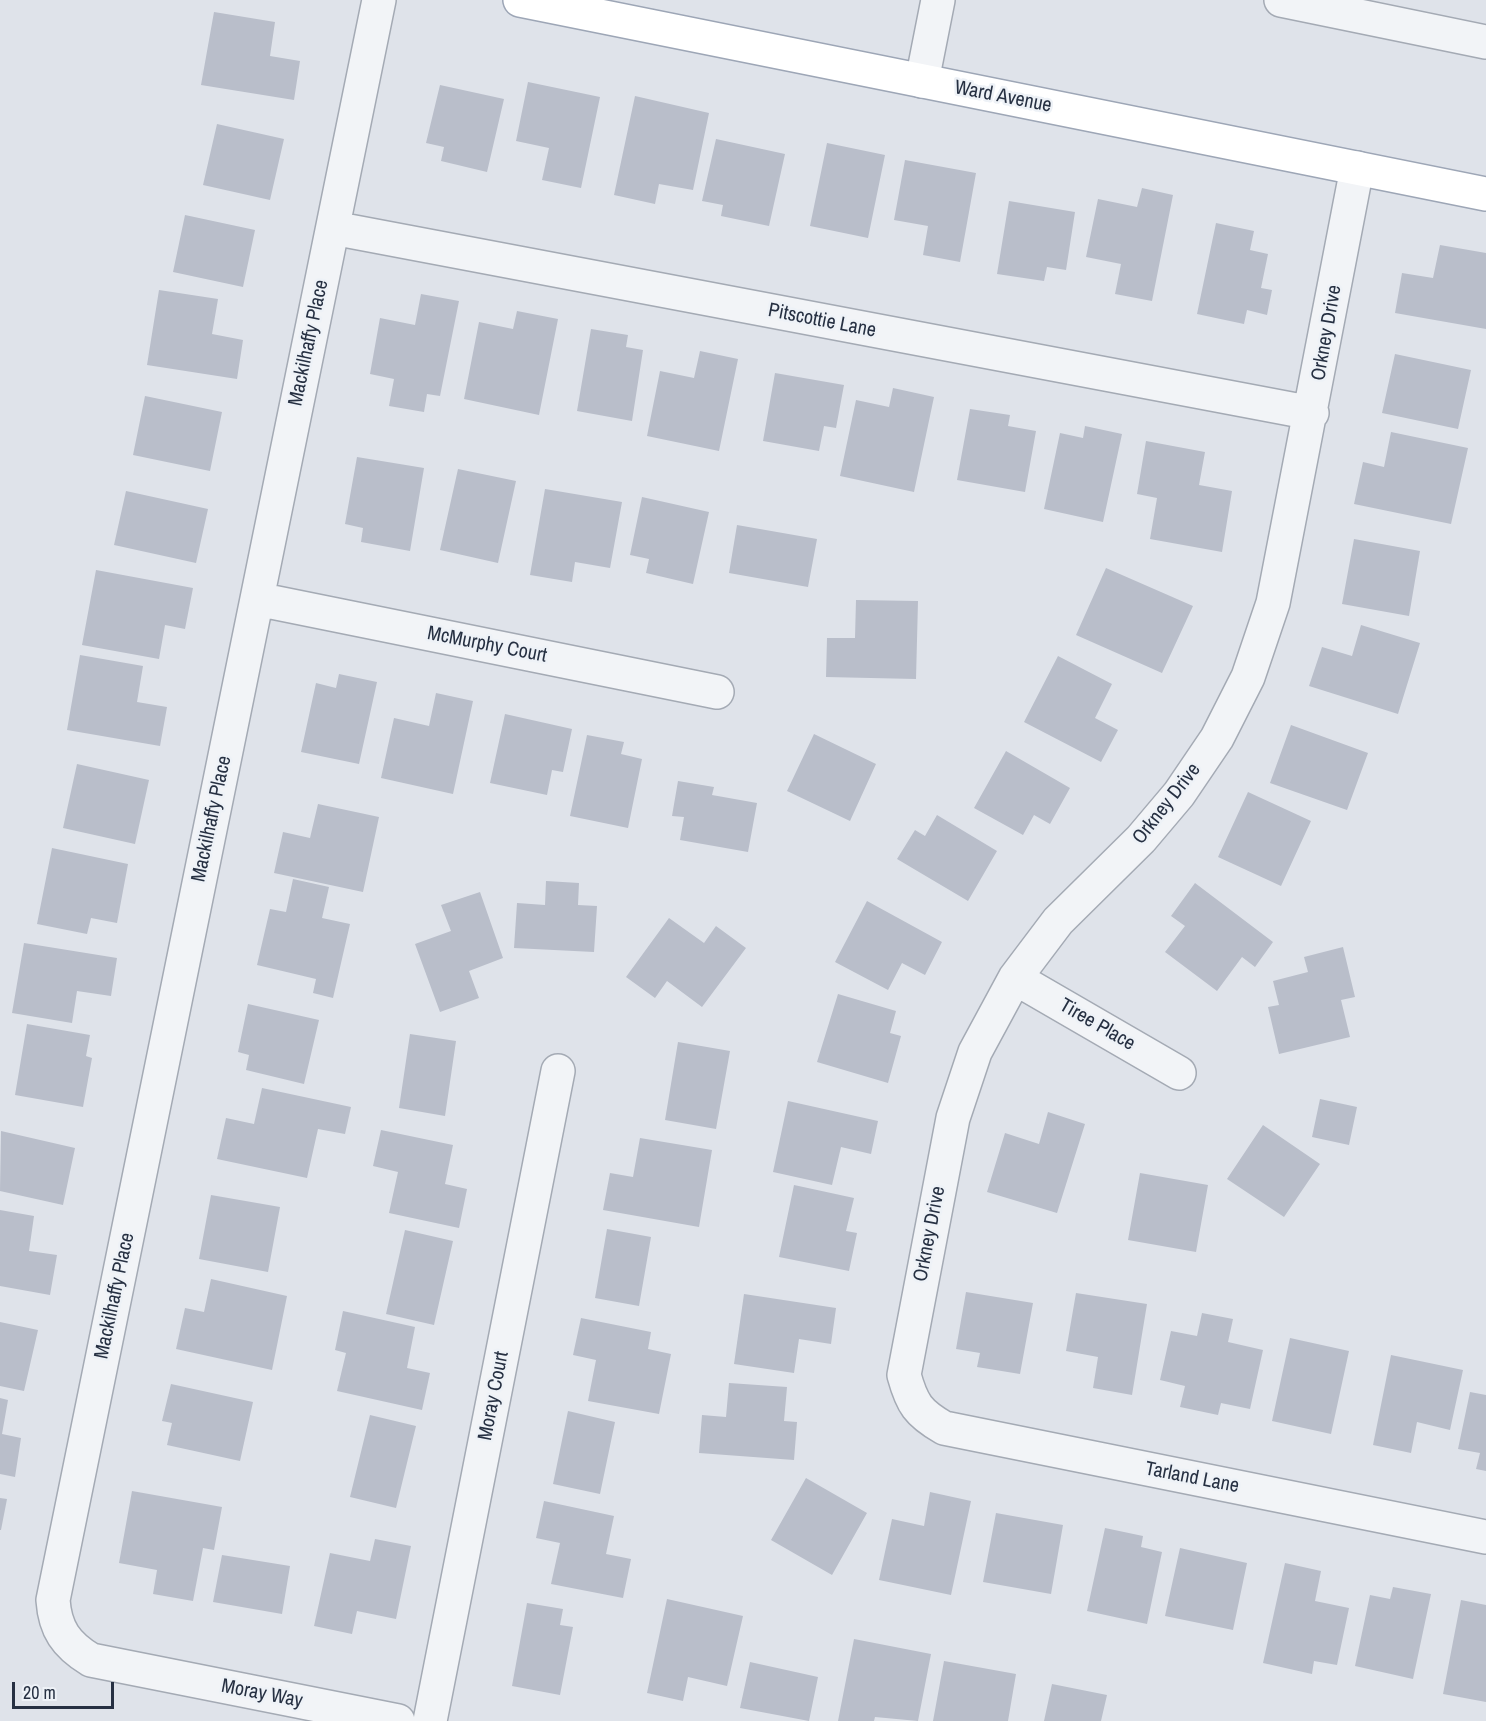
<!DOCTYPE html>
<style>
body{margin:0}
#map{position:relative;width:1486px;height:1721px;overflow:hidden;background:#dfe3ea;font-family:"Archivo Narrow",sans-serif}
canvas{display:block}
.scale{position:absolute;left:12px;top:1682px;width:102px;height:27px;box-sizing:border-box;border:3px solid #263042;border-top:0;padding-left:8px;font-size:18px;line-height:21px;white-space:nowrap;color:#263042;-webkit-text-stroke:4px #eef2f7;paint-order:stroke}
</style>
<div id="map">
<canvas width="1486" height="1721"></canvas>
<div class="scale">20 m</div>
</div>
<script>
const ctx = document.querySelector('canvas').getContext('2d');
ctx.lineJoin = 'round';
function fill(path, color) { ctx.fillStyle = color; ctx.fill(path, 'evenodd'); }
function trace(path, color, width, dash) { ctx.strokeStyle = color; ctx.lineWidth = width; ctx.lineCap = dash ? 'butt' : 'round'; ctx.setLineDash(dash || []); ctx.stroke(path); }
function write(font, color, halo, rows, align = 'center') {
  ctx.font = font + ' "Archivo Narrow",sans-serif'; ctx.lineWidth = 5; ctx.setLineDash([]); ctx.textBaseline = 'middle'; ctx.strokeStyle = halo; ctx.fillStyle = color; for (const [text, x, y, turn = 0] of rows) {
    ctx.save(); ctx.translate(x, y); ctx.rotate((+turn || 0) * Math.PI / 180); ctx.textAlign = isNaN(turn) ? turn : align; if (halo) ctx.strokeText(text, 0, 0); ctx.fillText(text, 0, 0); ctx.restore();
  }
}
fill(new Path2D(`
 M214,12L275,22L270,56L300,61L294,100L201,85Z
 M528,82L600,97L581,188L542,180L549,148L516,141Z
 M440,85L504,99L487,172L441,161L444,147L426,143Z
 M635,96L709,113L693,190L659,184L655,204L614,195Z
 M217,124L284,139L270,200L203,185Z
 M716,139L785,154L769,226L721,216L723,205L702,201Z
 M827,143L885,155L868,238L810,226Z
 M905,160L976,173L960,262L923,255L928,226L894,220Z
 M1142,188L1173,195L1152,301L1115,294L1121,264L1086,257L1098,199L1137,207Z
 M1009,201L1075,212L1066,270L1047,267L1044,281L997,274Z
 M185,215L255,230L243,287L173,272Z
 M1216,223L1254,231L1250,250L1268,254L1261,288L1272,290L1267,315L1247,310L1244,324L1197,314Z
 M1440,245L1486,253V329L1395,313L1402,273L1433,278Z
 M159,290L218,299L212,334L243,340L237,379L147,365Z
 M421,294L459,301L440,396L427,394L424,412L389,406L394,379L370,374L380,318L415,325Z
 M517,311L558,319L539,415L464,399L479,322L513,329Z
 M591,329L628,335L626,347L643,350L632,421L577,411Z
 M700,351L738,359L719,451L647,436L660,371L694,378Z
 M1395,354L1471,370L1458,429L1382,413Z
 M775,373L844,385L836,428L824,426L819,451L763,441Z
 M893,388L934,397L914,492L840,476L856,400L889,407Z
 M145,396L222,412L210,471L133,455Z
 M970,409L1010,415L1008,426L1036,431L1025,492L957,480Z
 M1085,426L1122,434L1103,522L1044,509L1060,433L1083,438Z
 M1391,432L1468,448L1451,524L1354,504L1363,462L1384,467Z
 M1146,441L1205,452L1199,485L1232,491L1222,552L1150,539L1157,498L1137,494Z
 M357,457L424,468L410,551L361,542L363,528L345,524Z
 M458,469L516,481L498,563L440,550Z
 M545,489L622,502L610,568L575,562L572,582L530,575Z
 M126,491L208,509L196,563L114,545Z
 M642,497L709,512L693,584L646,573L649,559L630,555Z
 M737,525L817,539L808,587L729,573Z
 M1354,539L1420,551L1409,616L1342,604Z
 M1106,568L1193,606L1162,673L1076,635Z
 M96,570L193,588L185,629L165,625L159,659L82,645Z
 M856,600L918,601L916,679L826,677L827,638H855Z
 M1361,625L1420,643L1398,714L1309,686L1322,647L1352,656Z
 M80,655L143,666L137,702L167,707L160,746L67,730Z
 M1058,656L1112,684L1095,718L1118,730L1101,762L1024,722Z
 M339,674L377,682L359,764L301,752L316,683L336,688Z
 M436,693L473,701L453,794L381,778L394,718L429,726Z
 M505,714L572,729L563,772L552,770L547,795L490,783Z
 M1291,725L1368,753L1347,810L1270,783Z
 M814,734L876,764L850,821L787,791Z
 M587,735L624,742L621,754L642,759L628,828L570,816Z
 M1006,751L1070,788L1050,824L1034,815L1023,835L974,808Z
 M77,764L149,780L135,844L63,828Z
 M678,781L714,787L712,795L757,803L748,852L680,840L684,817L672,816Z
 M1248,792L1311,821L1281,886L1218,857Z
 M318,804L379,817L363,892L274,873L283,832L310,838Z
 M937,815L997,851L968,901L897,859L915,830L925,836Z
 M52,848L128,864L117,923L91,918L87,934L37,924Z
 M293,879L329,887L322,918L350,924L333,998L313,993L316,979L257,965L270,909L286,912Z
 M546,881L579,883L578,905L597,906L594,952L514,948L517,903L545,905Z
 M1195,883L1273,942L1255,967L1242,957L1217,991L1165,952L1185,926L1171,916Z
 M480,892L503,958L469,971L479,998L440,1012L415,944L451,931L441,905Z
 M867,901L942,942L925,975L902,963L888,990L835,962Z
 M669,918L704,943L716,926L746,948L702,1007L667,981L655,998L626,977Z
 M24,943L117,958L111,996L77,991L72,1023L12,1013Z
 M1343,947L1355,997L1341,1000L1350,1037L1279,1054L1268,1007L1279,1005L1273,981L1308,972L1304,957Z
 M838,994L896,1011L890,1033L901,1036L888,1083L817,1062Z
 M248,1004L319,1020L304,1084L246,1070L249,1055L238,1052Z
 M27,1024L90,1035L86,1056L92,1058L83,1107L15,1095Z
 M410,1034L456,1041L445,1116L399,1108Z
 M678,1042L730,1051L716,1129L665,1120Z
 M262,1088L351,1107L345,1134L318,1129L307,1178L217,1159L226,1118L254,1124Z
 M1320,1099L1357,1107L1349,1145L1312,1137Z
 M788,1101L878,1121L871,1154L841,1147L832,1185L773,1172Z
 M1048,1112L1085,1124L1057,1213L987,1192L1005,1133L1039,1144Z
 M1263,1125L1320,1164L1284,1217L1227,1179Z
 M381,1130L453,1145L445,1184L467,1189L459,1228L389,1213L398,1172L373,1166Z
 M1,1131L75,1148L63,1205L0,1191Z
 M640,1138L712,1150L699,1227L603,1210L610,1173L633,1177Z
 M1140,1173L1208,1185L1196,1252L1128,1240Z
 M794,1185L854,1198L846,1231L857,1233L849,1271L779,1257Z
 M211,1195L280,1207L268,1272L199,1259Z
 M0,1210L34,1216L29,1251L57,1255L50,1295L0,1286Z
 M607,1229L651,1237L639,1306L595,1298Z
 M405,1230L453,1241L434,1325L386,1314Z
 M211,1279L287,1296L272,1370L176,1349L185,1308L204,1312Z
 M966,1292L1033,1303L1020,1374L977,1367L980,1353L956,1349Z
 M1076,1293L1147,1304L1132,1395L1093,1388L1098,1357L1066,1351Z
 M744,1294L836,1308L831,1344L799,1339L794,1373L734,1364Z
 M343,1311L415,1327L407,1368L430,1373L422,1410L337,1391L346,1353L335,1350Z
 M1202,1313L1233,1319L1228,1342L1263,1350L1250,1409L1221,1403L1218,1415L1180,1407L1185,1386L1160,1380L1171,1331L1197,1336Z
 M581,1318L651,1332L648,1349L671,1354L659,1414L588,1401L596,1360L573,1355Z
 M0,1322L38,1330L24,1391L0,1386Z
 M1290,1338L1349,1351L1331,1434L1272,1421Z
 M1391,1355L1463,1370L1450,1430L1417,1422L1411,1453L1373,1445Z
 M729,1383L787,1387L784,1421L797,1422L794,1460L699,1453L702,1415L726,1417Z
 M171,1384L253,1402L240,1461L167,1445L172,1423L162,1421Z
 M1470,1392L1486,1395V1471L1476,1469L1480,1453L1458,1449Z
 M0,1398L8,1400L2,1434L21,1438L15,1477L0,1474Z
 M568,1411L615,1422L600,1494L553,1484Z
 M370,1415L416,1426L396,1508L350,1497Z
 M806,1478L867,1513L832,1575L771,1540Z
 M132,1491L222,1507L214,1550L203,1548L193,1601L153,1594L157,1570L119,1563Z
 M930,1492L971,1501L951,1595L879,1580L892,1519L924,1526Z
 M0,1498L7,1499L1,1530H0Z
 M544,1501L614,1516L606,1554L631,1559L623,1598L551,1584L560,1543L536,1538Z
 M996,1513L1063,1525L1051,1594L983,1582Z
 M1105,1528L1143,1536L1141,1547L1162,1552L1147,1624L1087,1611Z
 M375,1539L411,1546L396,1619L357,1611L352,1634L314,1626L330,1553L370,1561Z
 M1180,1548L1247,1563L1233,1630L1165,1616Z
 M222,1555L290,1566L282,1614L213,1602Z
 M1285,1563L1321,1571L1315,1601L1349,1608L1337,1665L1314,1661L1312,1674L1263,1663Z
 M1393,1587L1431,1594L1413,1679L1355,1666L1370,1595L1390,1599Z
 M667,1599L743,1616L727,1686L688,1677L683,1701L647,1693Z
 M1461,1600L1486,1605V1702L1443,1694Z
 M527,1603L563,1609L560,1625L573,1627L560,1695L512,1686Z
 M854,1639L931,1654L918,1721L875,1717L874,1721H838Z
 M944,1661L1016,1674L1008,1721H933Z
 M750,1662L818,1677L809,1721L740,1708Z
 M1052,1684L1107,1695L1101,1721H1044Z`), '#b9beca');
const minor = new Path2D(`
 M379,0L53,1600C55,1629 66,1645 91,1660L398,1721
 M1281,0L1486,42
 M922,81L938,0
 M1357,168L1273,603L1248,677L1217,738L1179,794L1141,839L1058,921L1015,978L975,1052L953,1118L904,1375C912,1404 918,1413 944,1428L1486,1537
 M333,228L1312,413
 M257,599L717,692
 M1015,978L1179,1073
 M430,1721L558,1071`);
const major = new Path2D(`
 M520,0L1486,194`);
trace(minor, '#a4aab4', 36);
trace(major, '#9da6b6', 36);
trace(minor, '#f2f4f7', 33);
trace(major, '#fff', 33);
write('20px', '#263042', '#eef2f7', [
 ["Ward Avenue",1003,97,11],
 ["Pitscottie Lane",822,321,11],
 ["Orkney Drive",1327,333,-80],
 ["Mackilhaffy Place",309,343,-78],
 ["McMurphy Court",487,645,11],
 ["Orkney Drive",1167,804,-52],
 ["Mackilhaffy Place",212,819,-78],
 ["Tiree Place",1097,1025,30],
 ["Orkney Drive",930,1234,-79],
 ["Mackilhaffy Place",115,1296,-78],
 ["Moray Court",494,1396,-79],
 ["Tarland Lane",1192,1478,11],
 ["Moray Way",262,1694,11]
]);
</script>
